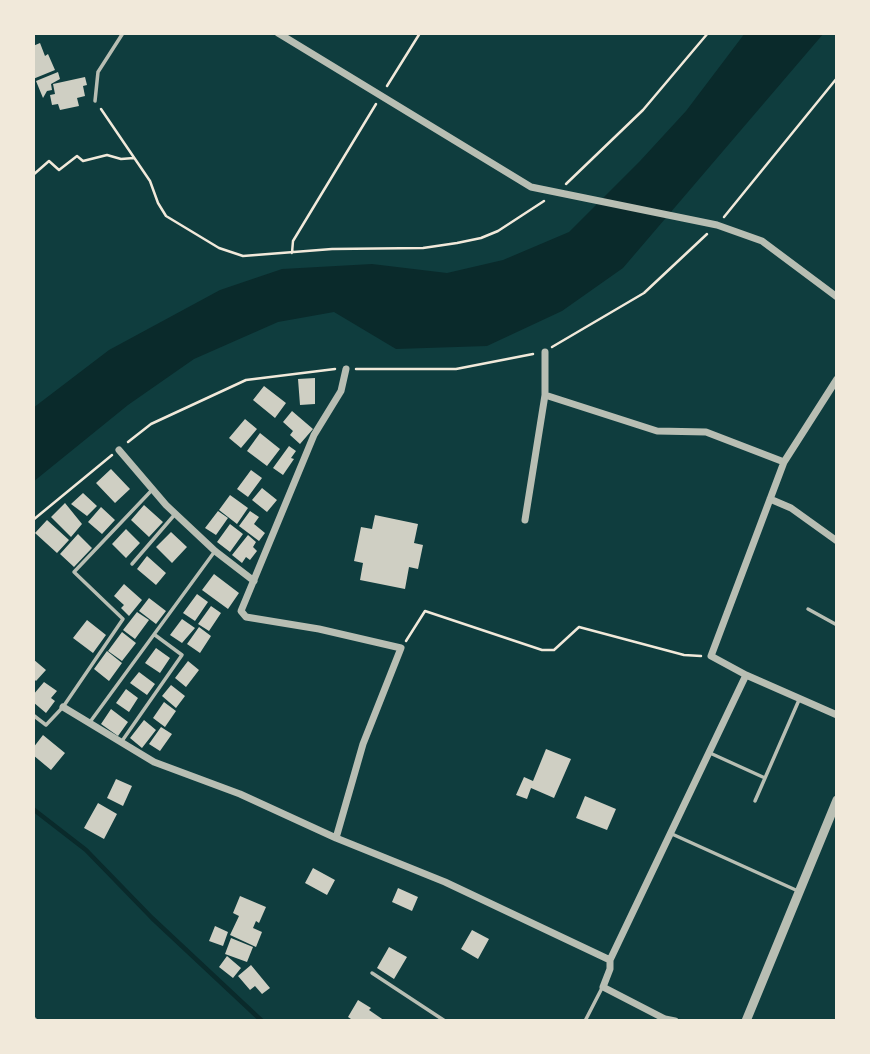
<!DOCTYPE html>
<style>
body{margin:0}
#map{position:relative;width:870px;height:1054px;overflow:hidden;background:#0f3d3e;font-family:Montserrat,sans-serif}
canvas{display:block}
.frame{position:absolute;inset:0;border:35px solid #f1e9da;pointer-events:none}
</style>
<div id="map">
<canvas width="870" height="1054"></canvas>
<div class="frame"></div>
</div>
<script>
const ctx = document.querySelector('canvas').getContext('2d');
ctx.lineJoin = 'round';
function fill(path, color) { ctx.fillStyle = color; ctx.fill(path, 'evenodd'); }
function trace(path, color, width, dash) { ctx.strokeStyle = color; ctx.lineWidth = width; ctx.lineCap = dash ? 'butt' : 'round'; ctx.setLineDash(dash || []); ctx.stroke(path); }
fill(new Path2D(`
 M745,33H824L623,268L562,311L487,346L396,349L334,312L278,322L194,359L128,405L33,482V408L109,350L220,290L282,269L372,264L447,273L503,260L569,232L640,161L686,111Z`), '#0a2a2b');
trace(new Path2D(`
 M33,809L86,850L152,918L262,1021`), '#0a2a2b', 4.5);
fill(new Path2D(`
 M40,43L45,56L48,54L55,70L33,79V46Z
 M58,72L60,79L51,84L52,90L47,91L43,98L36,81Z
 M85,77L87,85L83,86L85,96L77,98L79,106L60,110L58,104L52,105L50,95L55,94L53,84Z
 M315,378V404L300,405L298,379Z
 M264,386L286,403L275,418L253,400Z
 M292,411L313,429L300,444L290,435L293,431L283,422Z
 M245,419L257,429L241,448L229,438Z
 M260,433L280,449L267,466L247,451Z
 M289,446L296,451L291,458L294,459L283,475L273,468Z
 M111,469L130,489L115,503L96,483Z
 M251,470L262,478L248,497L237,489Z
 M262,488L277,500L267,512L252,500Z
 M83,493L97,506L87,516L71,504Z
 M230,495L248,508L237,524L219,510Z
 M65,503L82,524L71,537L51,517Z
 M144,505L163,522L149,537L131,520Z
 M101,507L115,520L102,534L88,522Z
 M218,511L228,518L216,535L205,528Z
 M250,511L259,517L254,524L265,533L259,541L239,526Z
 M375,515L418,524L414,543L423,545L418,569L409,567L405,589L360,580L363,563L354,561L361,527L372,529Z
 M47,520L69,540L57,553L35,533Z
 M230,524L243,534L230,552L217,542Z
 M126,529L140,543L126,558L112,544Z
 M171,532L187,547L172,563L156,547Z
 M78,534L92,548L74,567L60,554Z
 M248,535L256,542L253,547L257,551L250,560L246,557L242,563L232,555Z
 M147,556L166,573L156,585L137,569Z
 M214,574L239,593L228,609L202,590Z
 M124,584L142,600L129,616L121,608L124,605L114,596Z
 M197,594L208,602L195,621L183,613Z
 M149,598L166,611L156,624L139,611Z
 M211,606L221,613L209,631L198,624Z
 M137,612L149,620L135,639L123,630Z
 M182,619L195,628L182,643L170,635Z
 M87,620L106,635L93,653L73,638Z
 M199,627L211,636L200,653L187,644Z
 M122,632L136,643L122,661L108,651Z
 M156,648L170,658L160,673L145,663Z
 M107,651L122,663L109,681L94,669Z
 M33,659L46,670L36,681L33,678Z
 M188,661L199,670L186,687L175,678Z
 M139,672L155,684L147,695L130,683Z
 M44,682L57,691L51,698L55,701L46,713L33,702V695Z
 M171,685L185,696L176,708L162,696Z
 M126,689L138,698L129,712L116,703Z
 M164,702L176,711L165,727L153,718Z
 M111,709L128,722L118,736L101,724Z
 M144,720L156,730L142,748L130,738Z
 M161,727L172,734L160,751L149,744Z
 M43,735L65,753L51,770L33,755V748Z
 M546,749L571,759L554,798L531,788L527,799L516,795L524,777L533,781Z
 M116,779L132,786L123,806L107,798Z
 M585,796L616,809L607,830L576,818Z
 M98,803L117,814L104,839L84,828Z
 M313,868L335,880L327,895L305,883Z
 M398,888L418,897L412,911L392,902Z
 M240,896L266,907L259,923L256,921L253,928L262,932L256,947L230,935L239,916L233,913Z
 M215,926L228,932L223,946L209,941Z
 M472,930L489,939L478,959L461,949Z
 M231,938L253,947L247,962L225,954Z
 M389,947L407,957L394,979L377,968Z
 M227,956L241,968L233,978L219,967Z
 M251,965L270,988L262,994L255,986L250,990L238,976Z
 M358,1000L371,1008L369,1010L385,1021H354L348,1017Z`), '#cfcfc3');
trace(new Path2D(`
 M387,86L420,33
 M101,109L150,181L158,203L166,216L219,248L243,256L332,249L423,248L457,243L481,238L498,231L544,201
 M33,175L49,161L59,170L77,156L83,161L107,155L121,159L134,158
 M566,184L643,110L708,33
 M724,217L837,78
 M292,253L293,241L376,104
 M552,347L644,293L707,234
 M356,369H456L533,354
 M128,442L151,424L246,380L335,369
 M33,520L112,455
 M406,641L425,611L542,650H554L579,627L684,655L701,656`), '#f1e9da', 2.5);
trace(new Path2D(`
 M95,101L98,72L123,33
 M132,564L176,513
 M808,609L837,625
 M33,715L46,725L63,707L123,619L74,572L151,491
 M90,722L215,551
 M122,741L182,655L155,635
 M710,753L765,778
 M755,801L799,700
 M672,834L798,891
 M372,973L445,1021
 M585,1021L602,988`), '#b8beb3', 3.5);
trace(new Path2D(`
 M278,33L531,187L717,225L762,241L837,297
 M837,379L784,462L711,656L746,675L837,715
 M545,395L657,431L706,432L784,462
 M119,450L166,505L215,551L254,581
 M770,499L791,508L837,541
 M525,520L545,395V352
 M63,707L154,762L240,794L336,838L445,882L610,960
 M336,838L363,744L401,648L319,629L246,617L241,611L314,435L341,391L346,369
 M33,1020L34,1021
 M675,1021L665,1019L603,987L610,969V960L746,675`), '#b8beb3', 7);
trace(new Path2D(`
 M746,1021L837,800`), '#b8beb3', 9);
</script>
